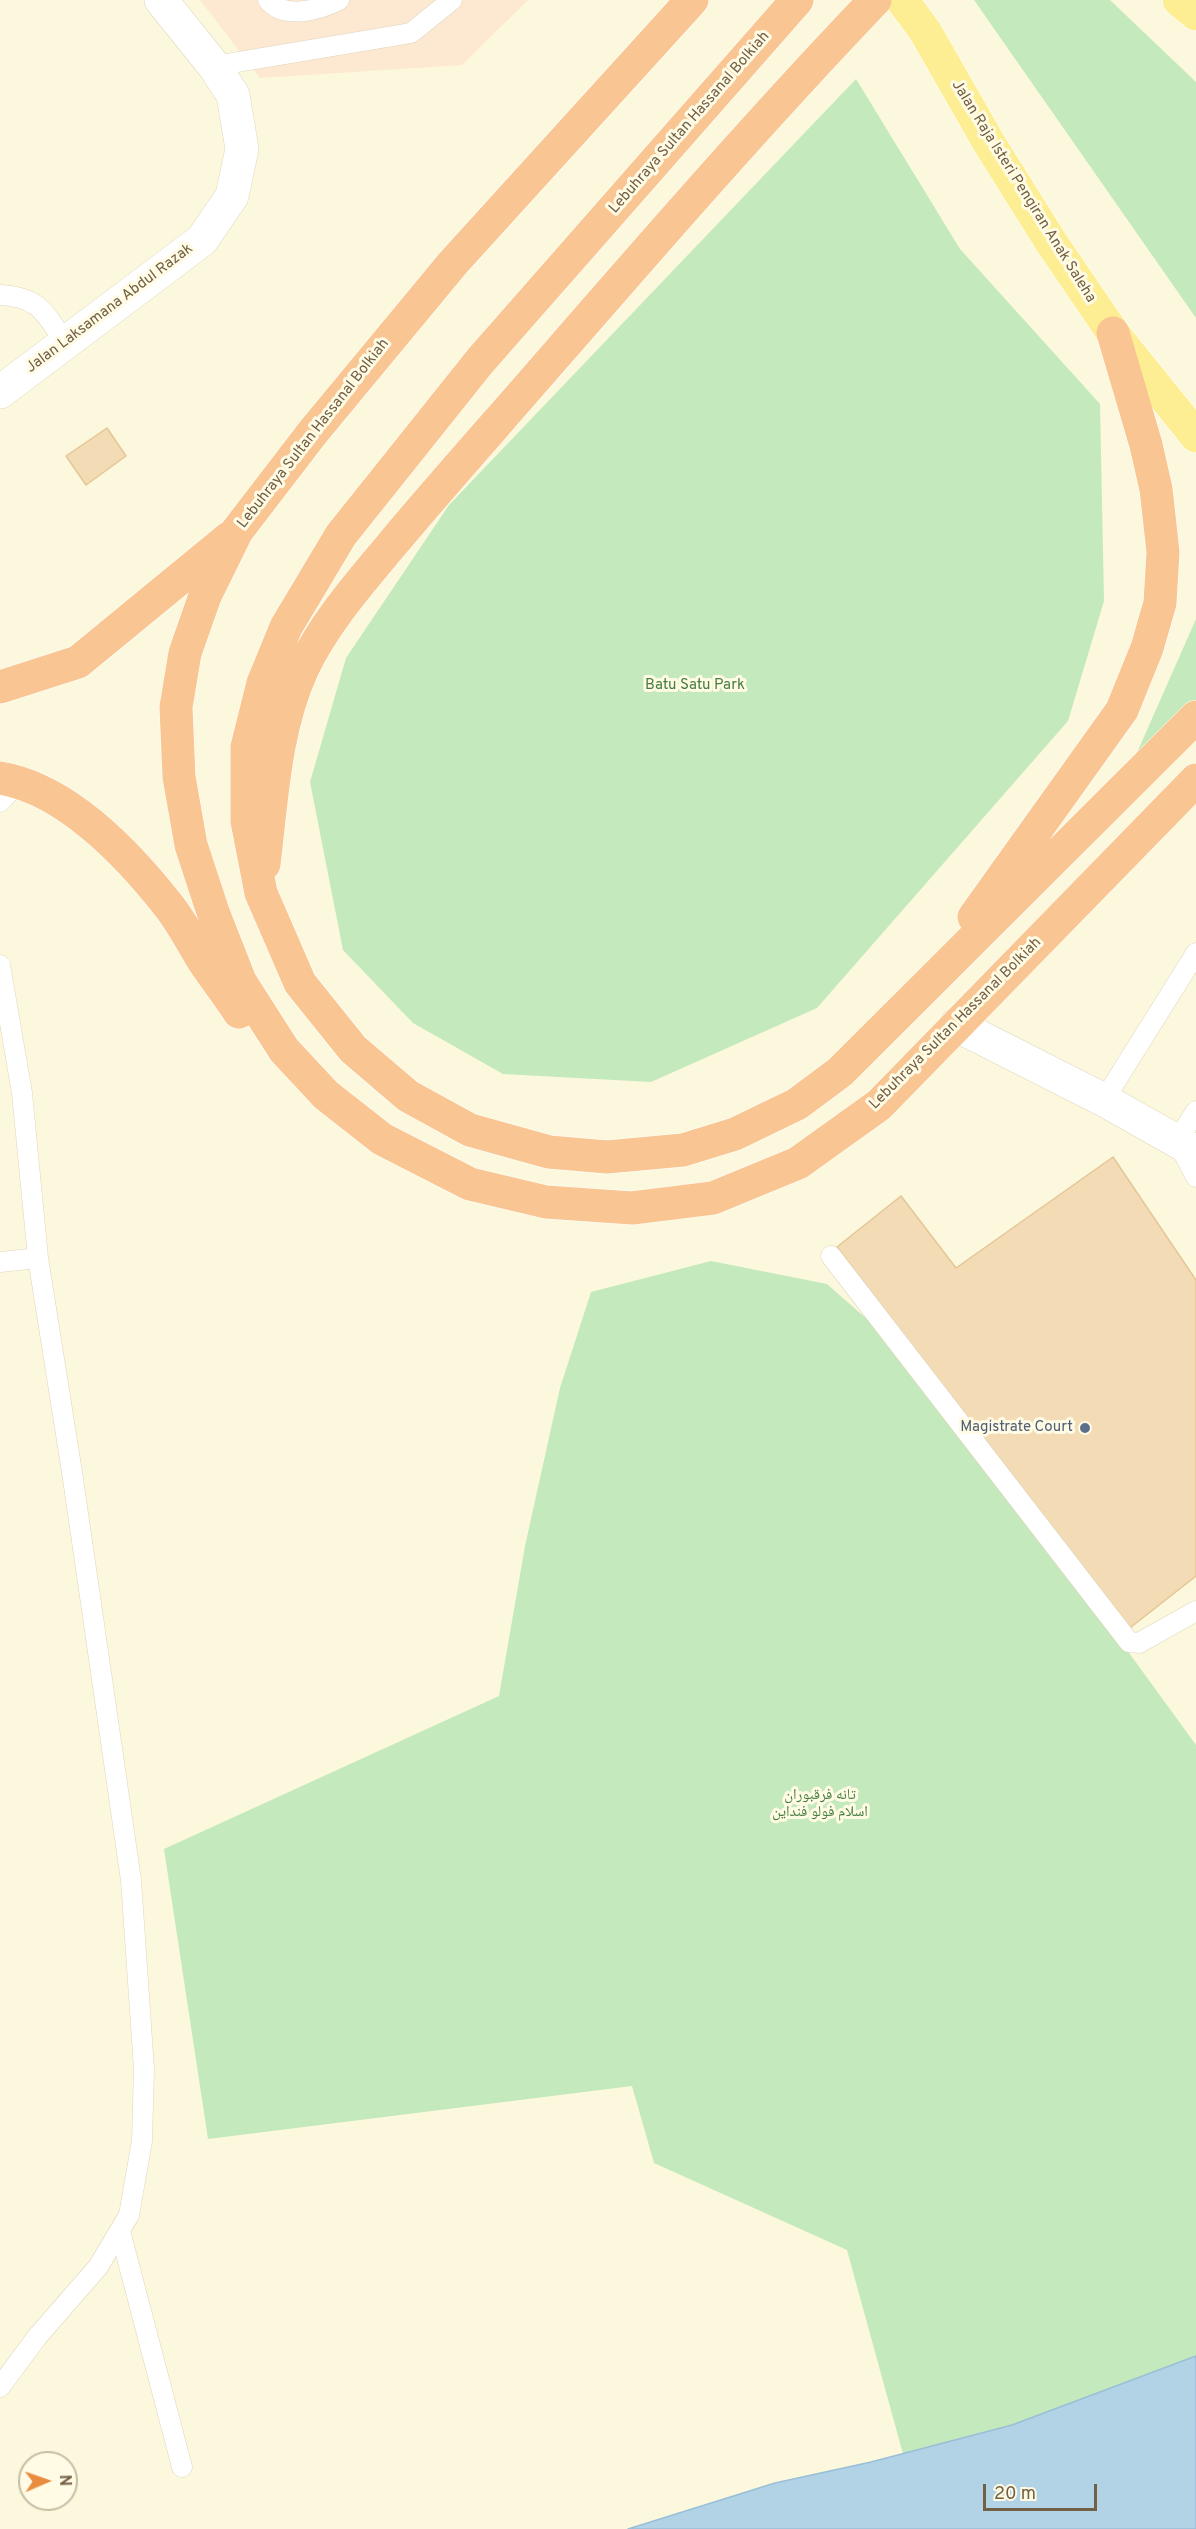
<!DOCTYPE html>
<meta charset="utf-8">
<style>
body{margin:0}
#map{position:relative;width:1196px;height:2529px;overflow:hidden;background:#fcf8de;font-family:Overpass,sans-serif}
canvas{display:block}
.north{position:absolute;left:18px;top:2451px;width:60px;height:60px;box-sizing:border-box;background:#fffbe4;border:2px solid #c7bda5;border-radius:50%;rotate:88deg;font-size:16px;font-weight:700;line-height:24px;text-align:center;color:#726046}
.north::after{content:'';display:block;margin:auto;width:21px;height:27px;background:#ea8c3f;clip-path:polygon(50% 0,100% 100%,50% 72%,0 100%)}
.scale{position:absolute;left:983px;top:2484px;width:114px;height:27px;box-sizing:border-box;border:3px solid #726046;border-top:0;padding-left:8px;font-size:18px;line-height:21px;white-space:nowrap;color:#726046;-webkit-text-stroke:4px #fffbe4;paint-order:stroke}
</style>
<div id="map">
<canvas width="1196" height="2529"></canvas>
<div class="north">N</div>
<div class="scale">20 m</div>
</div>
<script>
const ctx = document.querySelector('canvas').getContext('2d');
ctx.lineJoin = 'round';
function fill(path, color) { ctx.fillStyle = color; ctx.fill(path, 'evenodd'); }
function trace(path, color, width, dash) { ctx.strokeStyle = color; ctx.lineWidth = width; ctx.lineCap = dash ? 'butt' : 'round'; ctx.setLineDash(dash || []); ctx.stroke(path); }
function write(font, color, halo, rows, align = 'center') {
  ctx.font = font + ' Overpass,"Noto Naskh Arabic",sans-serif'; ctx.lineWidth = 6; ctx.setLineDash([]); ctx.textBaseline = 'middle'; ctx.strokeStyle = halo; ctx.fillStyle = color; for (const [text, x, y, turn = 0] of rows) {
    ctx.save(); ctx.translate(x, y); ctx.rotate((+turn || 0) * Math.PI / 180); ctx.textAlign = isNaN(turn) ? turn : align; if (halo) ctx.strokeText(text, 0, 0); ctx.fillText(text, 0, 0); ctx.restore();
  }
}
fill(new Path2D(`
 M200,0H528L462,65L260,78Z`), '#fde8d1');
fill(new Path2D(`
 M974,0H1110L1196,82V318Z
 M856,79L960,249L1100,404L1104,601L1068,721L817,1008L651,1082L503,1074L413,1023L343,950L310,782L346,658L449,505Z
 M1196,619V705L1128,773Z
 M711,1261L827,1284L893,1342L1007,1485L1196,1745V2356L1012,2425L903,2454L847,2250L654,2163L632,2086L208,2139L164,1849L499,1696L525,1546L560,1388L591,1292Z`), '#c4e9bd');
const water = new Path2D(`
 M1196,2356V2529H628L775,2483L871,2462L1012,2425Z`);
fill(water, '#b2d2e6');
trace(water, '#98bfd7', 1.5);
const building = new Path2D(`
 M107,428L126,456L86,485L66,456Z
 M1113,1157L1196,1280V1576L1126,1631L837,1247L901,1196L956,1268Z`);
fill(building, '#f2dbb5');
trace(building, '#e5c695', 1.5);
const lane = new Path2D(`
 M268,0C284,20 320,10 339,0
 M214,66L411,33L452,0
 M0,295C40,297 45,313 65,343
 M0,802L19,781
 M0,965L22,1093L38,1258L72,1472L131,1880L144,2069L142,2141L129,2215L98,2267L37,2337L0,2387
 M1104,1100L1196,953
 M1196,1111L1177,1141L1196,1177
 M831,1256L1129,1642L1139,1643L1196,1611
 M0,1262L38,1258
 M120,2231L182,2467`);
const street = new Path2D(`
 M0,392L202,240L232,196L242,149L233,95L214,66L161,0
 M956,1025L1104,1100L1196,1152`);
const primary = new Path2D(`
 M902,0L925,31L989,143L1051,242L1113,333L1196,436
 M1179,0L1196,14`);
const highway = new Path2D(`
 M692,0L453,263L313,432L237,531L205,596L185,653L176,707L179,777L191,845L213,912L240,981L284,1050L326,1095L382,1139L470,1184L546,1202L632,1208L713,1198L798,1163L879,1105L1196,780
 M797,0L480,361L341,535L286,627L263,683L247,747V821L261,893L300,983L353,1049L408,1096L470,1130L549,1152L607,1157L683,1150L735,1134L797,1104L840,1072L1196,717
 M0,687L78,662L229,538
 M0,778C66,789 128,854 168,905C181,921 191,941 202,959C214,977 227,994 239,1012
 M264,864C272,799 275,728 303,668C324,624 357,586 388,549C423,507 459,466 495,425C620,282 744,137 875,0
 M974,917L1122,710L1147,648L1160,603L1163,552L1156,489L1146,445L1113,333`);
trace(lane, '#e0d5ba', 21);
trace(street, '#e0d5ba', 34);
trace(primary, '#fff', 34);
trace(highway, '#fff', 34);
trace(lane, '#fff', 20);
trace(street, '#fff', 33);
trace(primary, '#fdee93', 33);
trace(highway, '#f9c592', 33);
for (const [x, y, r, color] of [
 [1085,1428,6,"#5c6f8a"]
]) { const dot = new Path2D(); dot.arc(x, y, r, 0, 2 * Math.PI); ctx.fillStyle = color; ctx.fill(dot); trace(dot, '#fffbe4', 2); }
write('15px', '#726046', '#fffbe4', [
 ["Lebuhraya Sultan Hassanal Bolkiah",690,123,-49],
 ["Jalan Raja Isteri Pengiran Anak Saleha",1023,192,58],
 ["Jalan Laksamana Abdul Razak",110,309,-37],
 ["Lebuhraya Sultan Hassanal Bolkiah",314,434,-52],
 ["Lebuhraya Sultan Hassanal Bolkiah",956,1024,-45]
]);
write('15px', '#447e40', '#fffbe4', [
 ["Batu Satu Park",695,686],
 ["تانه فرقبوران",820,1796],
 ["اسلام فولو فنداين",820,1813]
]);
write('15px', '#4e5e75', '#fffbe4', [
 ["Magistrate Court",1073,1428]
], 'right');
</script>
